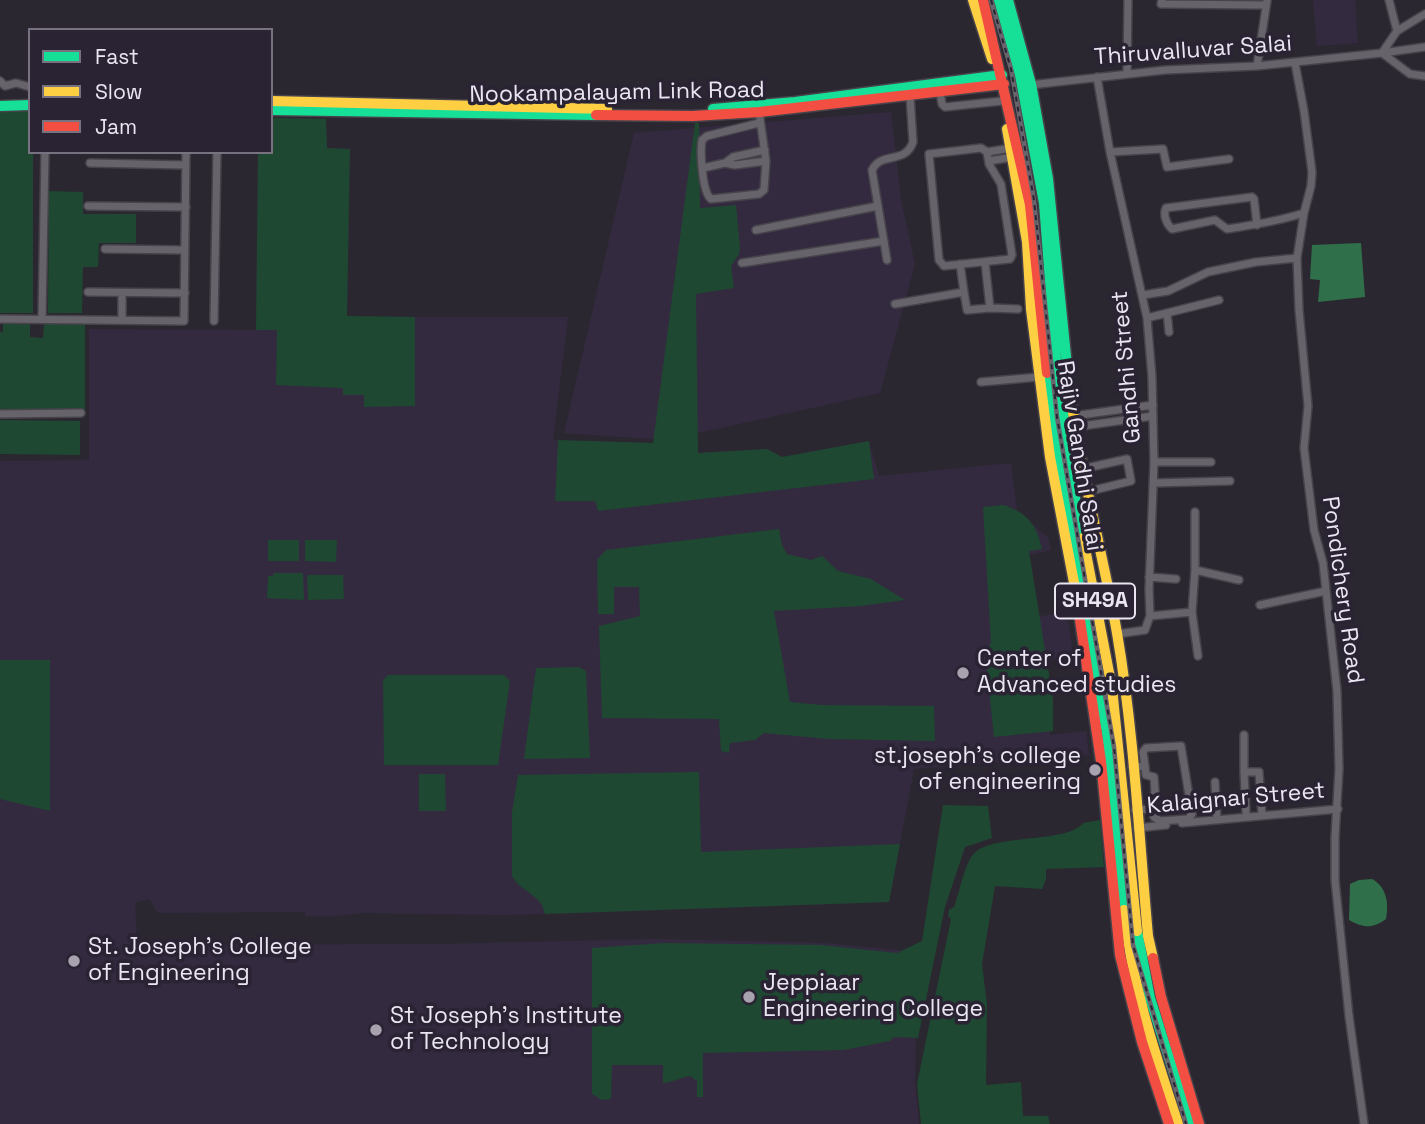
<!DOCTYPE html>
<style>
body{margin:0}
#map{position:relative;width:1425px;height:1124px;overflow:hidden;background:#2b2730;font-family:"Space Grotesk",sans-serif}
canvas{display:block}
.legend{position:absolute;left:28px;top:28px;width:245px;height:126px;box-sizing:border-box;background:#2a2334;border:2px solid #777180;margin:0;padding:9px 12px;list-style:none;font-size:21px;color:#eae5f1}
.legend li{display:flex;align-items:center;gap:14px;height:35px}
.legend b{width:35px;border:2px solid #777180}
</style>
<div id="map">
<canvas width="1425" height="1124"></canvas>
<ul class="legend">
<li><b style="height:9px;background:#16e098"></b>Fast</li>
<li><b style="height:9px;background:#ffcf43"></b>Slow</li>
<li><b style="height:9px;background:#f24e42"></b>Jam</li>
</ul>
</div>
<script>
const ctx = document.querySelector('canvas').getContext('2d');
ctx.lineJoin = 'round';
function fill(path, color) { ctx.fillStyle = color; ctx.fill(path, 'evenodd'); }
function trace(path, color, width, dash) { ctx.strokeStyle = color; ctx.lineWidth = width; ctx.lineCap = dash ? 'butt' : 'round'; ctx.setLineDash(dash || []); ctx.stroke(path); }
function write(font, color, halo, rows, align = 'center') {
  ctx.font = font + ' "Space Grotesk",sans-serif'; ctx.lineWidth = 7; ctx.setLineDash([]); ctx.textBaseline = 'middle'; ctx.strokeStyle = halo; ctx.fillStyle = color; for (const [text, x, y, turn = 0] of rows) {
    ctx.save(); ctx.translate(x, y); ctx.rotate((+turn || 0) * Math.PI / 180); ctx.textAlign = isNaN(turn) ? turn : align; if (halo) ctx.strokeText(text, 0, 0); ctx.fillText(text, 0, 0); ctx.restore();
  }
}
fill(new Path2D(`
 M1313,0H1355L1358,43L1317,46Z
 M891,112L901,200L915,264L880,393L666,440L564,433L634,133Z
 M271,118L326,119L327,148L350,149L347,317H568L553,440L653,443L698,453L767,449L782,457L869,441L879,476L1011,463L1017,512L1048,537L1051,550L1026,556L1037,617L1067,611L1073,655L1041,663L1049,703L1050,735L1086,731L1089,755L914,769L889,902L607,912L505,915L361,913L336,916H305V912L158,913L149,899L135,903L137,945L438,944L657,939L825,943L917,952L915,1081L919,1124H0V461L89,460V329L256,330L258,152H271Z`), '#342a40');
fill(new Path2D(`
 M0,110H30V152H33V313H0Z
 M271,118L326,119L327,148L350,149L347,316L415,317V406L364,407V395H343V388L276,385L277,330H256L258,152H271Z
 M695,123H699L700,208L736,205L740,247L739,254L731,266L734,288L696,294L698,453L767,449L782,457L869,441L874,479L598,511L595,501H555L558,440L653,443Z
 M49,191L83,192V214H136V243H99L98,267H83L82,313H48Z
 M3,323H30V337L43,338L44,324H85V410H0V332H3Z
 M0,420L80,421V455L0,454Z
 M1003,505C1026,512 1037,524 1042,549L1029,551L1053,699V731L994,737L985,651L991,643L983,507Z
 M779,529L782,545L787,554L811,560L822,556L838,571L871,579L905,600L861,606L774,611L790,702L822,705L934,706L935,741L828,739L764,733L755,740L730,743L729,753L721,751L719,719L602,718L599,626L640,616L639,587H614V614H598L597,560L606,550Z
 M268,540H299V561H268Z
 M305,540H337L336,562L305,561Z
 M274,573H303L304,600L267,598L268,576H273Z
 M307,575H343L344,599L308,600Z
 M0,660H50V811L0,799Z
 M579,667L586,671L590,758L524,759L536,668Z
 M388,675H504L510,681L498,765H384L383,680Z
 M699,772L701,852L900,844L889,902L545,914C542,894 520,892 512,876V812L518,775Z
 M419,774H445L446,811H419Z
 M943,805L988,806L992,838L965,847L945,907L918,1038L894,1037L890,1041L844,1050L703,1053V1097H697V1081L690,1076C680,1078 674,1082 663,1083V1065H612L611,1099L602,1100L592,1094V948L665,943L821,945L897,953L922,941Z
 M1100,820L1104,867L1046,869V879L1042,889L995,886L982,964L987,1004L986,1085L1021,1082L1023,1116H1048L1050,1124H921L917,1084L951,919L948,916L949,910L954,907C959,894 964,867 972,856C988,832 1066,845 1083,823Z`), '#1e4831');
fill(new Path2D(`
 M1361,243L1365,297L1318,302L1320,280L1310,279L1312,245Z
 M1372,879C1387,887 1389,904 1386,919C1372,929 1364,928 1349,920L1350,884L1359,880Z`), '#2f704a');
const street = new Path2D(`
 M1162,0L1161,4L1266,5
 M1389,0L1397,31
 M1382,53L1410,74L1425,76
 M1382,53L1425,47
 M1295,63L1304,111L1312,172L1311,186L1304,213L1297,258L1299,310L1308,406L1304,448L1314,530L1323,563L1337,691L1339,769L1335,837V880L1349,1016L1364,1124
 M1257,66L1267,1
 M1127,74L1128,0
 M1097,77L1110,152L1147,318L1152,377L1154,462L1149,589L1150,616L1145,630L1117,634
 M0,81L5,86L16,83L30,87
 M1030,85L1165,70L1257,66L1382,53L1397,31L1425,14
 M940,92L942,104L945,107L1002,101
 M759,123L707,136L702,140C700,152 702,192 711,199L759,194L764,190L766,161L759,112
 M765,150L733,157L725,163L735,165L766,161
 M987,152L989,164L1001,184L1012,255L1010,259L944,266L939,260L929,154L981,148L987,152L1011,148
 M1110,152L1163,149L1167,167L1229,159
 M989,161L1013,157
 M90,163L186,165
 M703,168L725,163
 M88,206L186,207
 M1257,225L1254,199L1252,197L1166,208C1163,214 1166,224 1172,229L1215,220L1227,229C1254,225 1279,221 1304,213
 M756,230L878,206
 M105,249L185,250
 M887,260L872,170C881,151 905,165 913,142L910,96
 M985,262L990,308L1018,309
 M742,263L884,241
 M960,264L964,292
 M88,292L185,293
 M1143,295L1168,291L1208,272L1256,262L1297,258
 M895,304L964,292L967,310L990,308
 M1167,313L1169,332
 M1147,318L1219,300
 M0,319L184,321L186,152
 M42,319L45,152
 M122,320V293
 M214,321L217,152
 M981,382L1039,377
 M0,414L81,413
 M1073,416L1153,405
 M1075,427L1153,416
 M1154,462H1211
 M1082,469L1127,459L1131,481L1086,492
 M1153,483L1230,481
 M1195,512V570L1192,612L1198,656
 M1195,570L1239,580
 M1149,577L1176,579
 M1260,605L1326,591
 M1150,616L1192,612
 M1244,735V772H1259L1262,815
 M1145,766L1146,775L1154,777L1155,791L1151,809
 M1132,767L1145,766L1143,752L1146,748L1181,746L1192,814L1188,819L1160,821L1154,817L1151,809L1135,810
 M1244,772L1246,812
 M1215,782L1217,820
 M1182,823L1338,809
 M1137,828L1166,825`);
const fast = new Path2D(`
 M999,0L1020,75L1044,203L1056,359L1073,488L1083,538
 M1008,0L1031,84L1048,179L1067,366
 M0,106L30,105
 M713,109L795,102L1002,75
 M271,110L596,115
 M1047,373L1059,470L1107,733L1124,910
 M1137,931L1150,998L1190,1124`);
const slow = new Path2D(`
 M973,0L992,59
 M271,101L607,109
 M1007,129L1027,242L1031,309L1050,457L1076,593
 M1067,366C1076,457 1101,544 1117,633C1134,733 1139,836 1148,936L1153,958
 M1083,538L1112,688L1137,931
 M1124,910C1132,986 1155,1053 1178,1124`);
const jam = new Path2D(`
 M983,0L1030,205L1047,373
 M596,115L693,116L759,112L1004,84
 M1076,593L1101,761L1120,955L1142,1042L1169,1124
 M1153,958L1161,997L1199,1124`);
trace(street, '#47434b', 10);
trace(fast, '#47434b', 13);
trace(slow, '#47434b', 13);
trace(jam, '#47434b', 13);
trace(street, '#66636a', 7);
trace(fast, '#16e098', 10);
trace(slow, '#ffcf43', 10);
trace(jam, '#f24e42', 10);
const rail = new Path2D(`
 M991,0L1011,69L1034,200L1057,417L1114,747L1133,945L1186,1124`);
trace(rail, '#67646c', 4.5);
trace(rail, '#2a2334', 2, [5]);
for (const [x, y, r, color] of [
 [963,673,7,"#a7a2ad"],
 [1095,770,7,"#a7a2ad"],
 [74,961,7,"#a7a2ad"],
 [749,997,7,"#a7a2ad"],
 [376,1030,7,"#a7a2ad"]
]) { const dot = new Path2D(); dot.arc(x, y, r, 0, 2 * Math.PI); ctx.fillStyle = color; ctx.fill(dot); trace(dot, '#2a2334', 2.5); }
for (const [x, y, w] of [
 [1095,601,80]
]) { const box = new Path2D(); box.roundRect(x - w / 2, y - 17.5, w, 35, 5); ctx.fillStyle = '#2a2334'; ctx.fill(box); trace(box, '#eae5f1', 2); }
write('bold 21px', '#eae5f1', null, [
 ["SH49A",1095,601]
]);
write('23px', '#eae5f1', '#2a2334', [
 ["Thiruvalluvar Salai",1193,51,-4],
 ["Nookampalayam Link Road",617,93,-1],
 ["Gandhi Street",1127,367,-95],
 ["Rajiv Gandhi Salai",1079,456,81],
 ["Pondichery Road",1342,590,82],
 ["Kalaignar Street",1236,799,-5]
]);
write('23px', '#eae5f1', '#2a2334', [
 ["Center of",977,660],
 ["Advanced studies",977,686],
 ["st.joseph's college",1081,757,"right"],
 ["of engineering",1081,783,"right"],
 ["St. Joseph's College",88,948],
 ["of Engineering",88,974],
 ["Jeppiaar",763,984],
 ["Engineering College",763,1010],
 ["St Joseph's Institute",390,1017],
 ["of Technology",390,1043]
], 'left');
</script>
